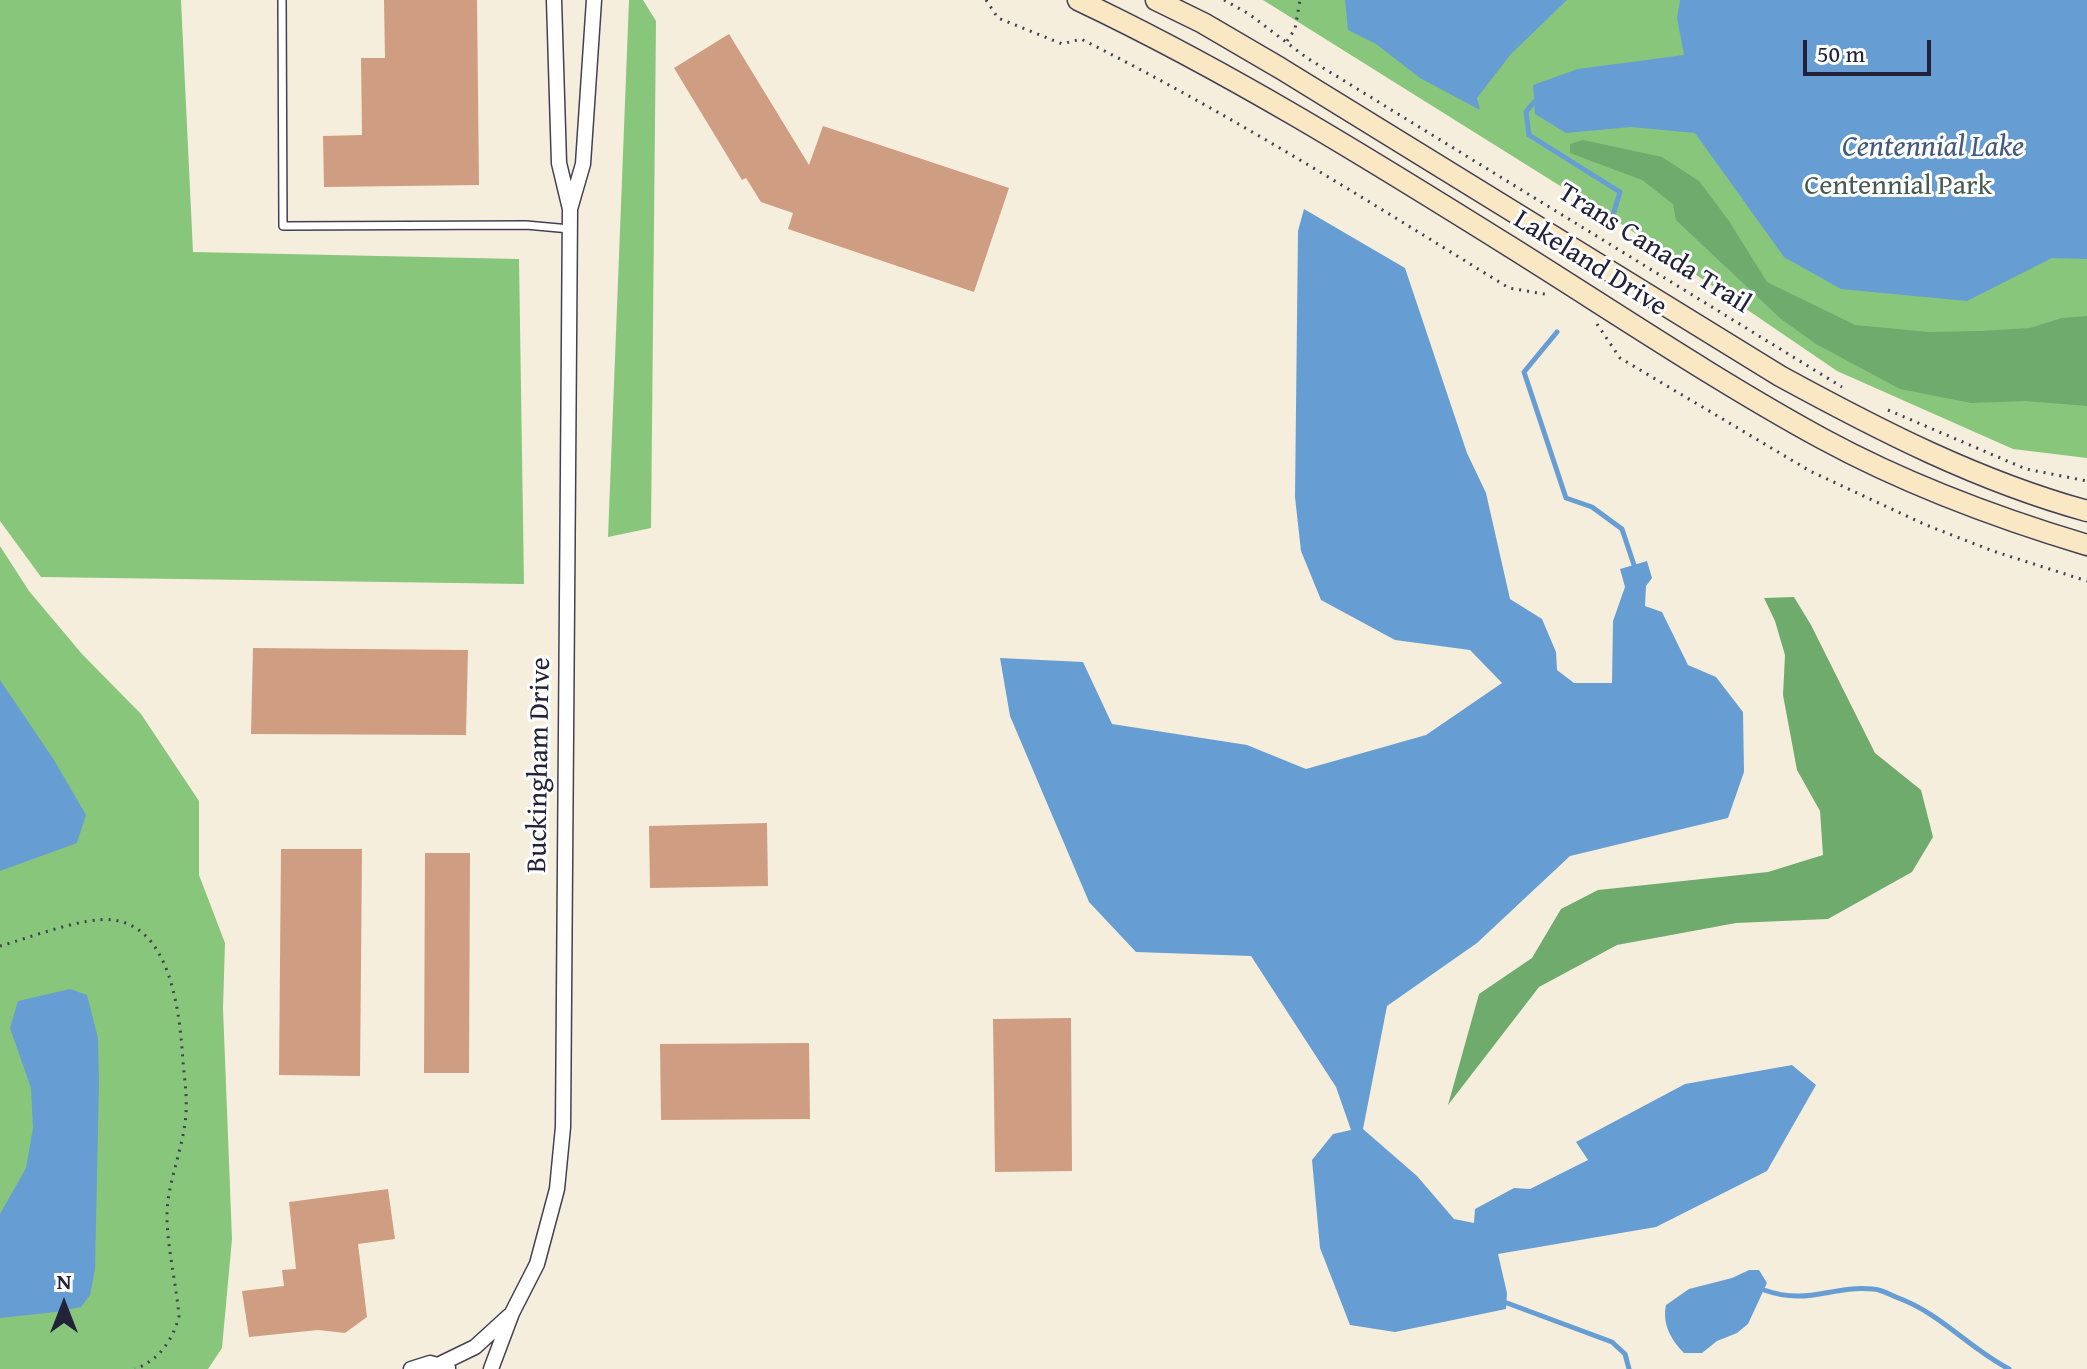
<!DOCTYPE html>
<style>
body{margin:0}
#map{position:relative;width:2087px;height:1369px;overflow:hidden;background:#f6eedd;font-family:"Gentium Book Plus",serif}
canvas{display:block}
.north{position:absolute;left:24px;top:1265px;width:80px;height:80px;-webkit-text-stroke:6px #fff;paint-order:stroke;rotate:0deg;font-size:22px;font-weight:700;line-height:32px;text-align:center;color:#22223b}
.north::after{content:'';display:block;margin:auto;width:28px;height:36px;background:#22223b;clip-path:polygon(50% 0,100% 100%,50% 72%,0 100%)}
.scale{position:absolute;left:1803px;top:40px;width:128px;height:36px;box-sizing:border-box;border:4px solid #22223b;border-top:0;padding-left:10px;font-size:24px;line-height:28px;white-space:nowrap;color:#22223b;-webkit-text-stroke:6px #fff;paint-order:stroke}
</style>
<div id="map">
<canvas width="2087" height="1369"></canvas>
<div class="north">N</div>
<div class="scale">50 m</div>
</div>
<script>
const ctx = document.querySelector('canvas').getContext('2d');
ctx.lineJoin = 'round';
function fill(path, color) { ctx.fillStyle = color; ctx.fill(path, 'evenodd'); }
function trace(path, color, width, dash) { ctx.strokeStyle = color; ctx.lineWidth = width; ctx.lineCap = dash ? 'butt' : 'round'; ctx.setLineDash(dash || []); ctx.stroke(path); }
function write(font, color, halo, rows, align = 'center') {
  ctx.font = font + ' "Gentium Book Plus",serif'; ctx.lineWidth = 6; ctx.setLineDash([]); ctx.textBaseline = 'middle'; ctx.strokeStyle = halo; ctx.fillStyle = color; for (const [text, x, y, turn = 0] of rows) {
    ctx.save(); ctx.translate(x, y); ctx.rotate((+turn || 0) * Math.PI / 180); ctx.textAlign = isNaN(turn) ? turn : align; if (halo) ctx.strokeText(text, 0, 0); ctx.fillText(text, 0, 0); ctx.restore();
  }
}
fill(new Path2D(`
 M0,0H181L193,252L519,259L524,584L41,577L0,521Z
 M629,0H643L656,21L651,528L608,537Z
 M1263,0H2087V458L2013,449L1837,371L1629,229Z
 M0,546L29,591L82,654L141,714L199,801V875L225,943L223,1008L232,1239L222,1348L208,1369H0Z`), '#88c67c');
fill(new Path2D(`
 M1583,140L1662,157L1699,181L1729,221L1767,282L1855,325L1929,332L1981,331L2030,328L2062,318L2087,316V406L2025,401L1971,403L1900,389L1816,344L1781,319L1676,220L1673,204L1642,180L1570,153V144Z
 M1794,597L1811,625L1875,753L1921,790L1933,837L1912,872L1828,919L1736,923L1617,945L1539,987L1448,1105L1479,994L1532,958L1561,909L1598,890L1768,872L1823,855L1820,811L1797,770L1783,695L1785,655L1775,621L1764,598Z`), '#6eab6c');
fill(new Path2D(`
 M1345,0H1567L1511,54L1477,98L1480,110L1420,78L1376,44L1348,30Z
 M1680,0H2087V259L2052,258L1967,301L1841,289L1784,257L1695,133L1631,127L1566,133L1535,114L1533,85L1578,69L1684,55L1677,18Z
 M1304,209L1405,268L1467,453L1486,493L1510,599L1542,619L1556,652L1557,670L1574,683H1612L1613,621L1625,587L1620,569L1647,561L1652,578L1646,586L1645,606L1662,612L1688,665L1716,677L1743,712L1744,772L1728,818L1570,856L1477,943L1387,1006L1363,1129L1417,1176L1454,1219L1474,1223L1475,1209L1514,1188L1530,1189L1588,1160L1576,1142L1685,1084L1792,1065L1816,1085L1767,1171L1656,1227L1498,1254L1507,1293L1506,1309L1395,1332L1350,1325L1320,1248L1312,1160L1333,1134L1351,1130L1336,1087L1251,956L1136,952L1089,902L1010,716L1000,658L1083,662L1112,724L1247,745L1306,769L1426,735L1502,683L1470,650L1395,640L1321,600L1301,551L1295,497L1298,231Z
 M0,680L54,760L86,815L77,843L0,871Z
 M70,989L87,995L98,1038L99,1082L95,1270L90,1295L81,1307L56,1312L0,1318V1214L26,1168L33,1128L31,1088L10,1028L18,1001Z
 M1749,1270H1759L1767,1283L1748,1324L1737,1333L1717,1341L1702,1353H1684C1671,1340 1662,1324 1666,1305L1689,1289L1732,1278Z`), '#669ed4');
trace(new Path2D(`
 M1534,102L1526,112L1529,135L1620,192L1613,215
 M1557,332L1524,372L1566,498L1592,507L1622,529L1634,565
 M1764,1290C1809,1306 1831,1285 1873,1289C1880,1289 1889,1294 1896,1297C1942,1314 1967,1347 2009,1369
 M1507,1303L1612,1342L1625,1354L1629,1369`), '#669ed4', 5);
fill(new Path2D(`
 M384,0H477L479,185L324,187L323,136L362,135L361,58H385Z
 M729,34L809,165L823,126L1009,188L974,292L788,229L793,213L761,202L746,178L742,180L674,68Z
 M253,648L468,650L466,735L251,734Z
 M767,823L768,886L650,888L649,826Z
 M281,849H362L360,1076L279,1075Z
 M425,853H470L469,1073H424Z
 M1071,1018L1072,1171L995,1172L993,1019Z
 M809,1043L810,1119L661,1120L660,1044Z
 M388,1189L395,1239L358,1244L367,1317L345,1333L318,1330L249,1337L242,1291L284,1286L282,1270L296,1269L289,1202Z`), '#cf9d81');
const service = new Path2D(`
 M282,0L283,226L526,225L570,229`);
const minor = new Path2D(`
 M570,209L583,164L594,0
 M440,1364L475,1347L509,1316
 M411,1369L430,1363L448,1368
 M491,1369L512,1313L537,1264L557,1189L563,1127L570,209L559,163L554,0`);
const secondary = new Path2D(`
 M1078,0C1228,71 1368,158 1509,246C1613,311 1715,380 1823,439C1906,484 1997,518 2087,545
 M1156,0L1203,23L1280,68L1780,376C1879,430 1978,481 2087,511`);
trace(service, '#424153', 10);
trace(minor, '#424153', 17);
trace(secondary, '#424153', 23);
trace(new Path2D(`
 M986,0L998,18L1062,44L1081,39C1229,113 1368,201 1509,288L1550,295
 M1224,0L1249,14L1307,58L1842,387
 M1287,41L1295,29L1300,0
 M1597,324L1620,358L1810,471L1926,525L1993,551L2087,581
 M1888,410L2026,469L2087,481
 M0,946C29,938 85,916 113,920C172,927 180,1016 183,1062C185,1083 188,1102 185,1123C181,1155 166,1187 167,1219C168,1251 176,1283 179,1316C173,1340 159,1360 135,1369`), '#424153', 3, [2, 6]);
trace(service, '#fff', 7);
trace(minor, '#fff', 14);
trace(secondary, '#fae7c3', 20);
write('28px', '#465b52', '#fff', [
 ["Centennial Park",1898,187]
]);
write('28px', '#22223b', '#fff', [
 ["Trans Canada Trail",1654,249,32],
 ["Lakeland Drive",1590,264,32],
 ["Buckingham Drive",540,765,-89]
]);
write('italic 30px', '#415a80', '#fff', [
 ["Centennial Lake",1933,148]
]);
</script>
